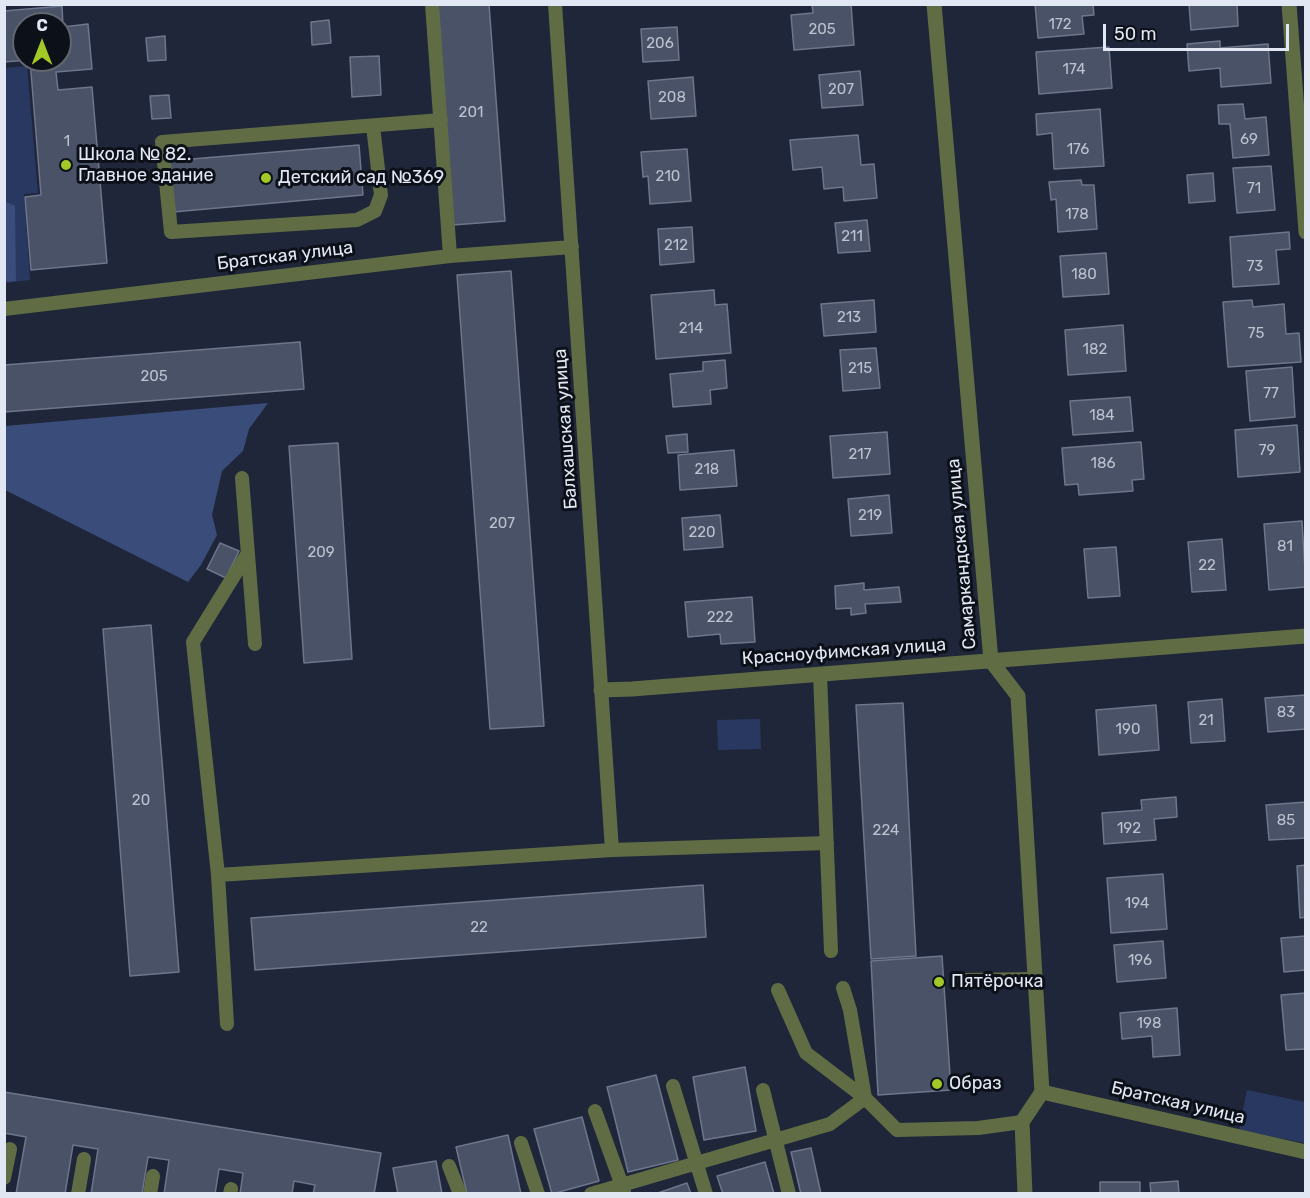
<!DOCTYPE html>
<meta charset="utf-8">
<style>
body{margin:0}
#map{position:relative;width:1310px;height:1198px;overflow:hidden;background:#1f2639;font-family:Rubik,sans-serif}
canvas{display:block}
.frame{position:absolute;inset:0;border:6px solid #e2e7f4;pointer-events:none}
.north{position:absolute;left:12px;top:12px;width:60px;height:60px;box-sizing:border-box;background:#0c1018;border:2px solid #626670;border-radius:50%;rotate:0deg;font-size:16px;font-weight:700;line-height:24px;text-align:center;color:#e2e7f4}
.north::after{content:'';display:block;margin:auto;width:21px;height:27px;background:#a3c926;clip-path:polygon(50% 0,100% 100%,50% 72%,0 100%)}
.scale{position:absolute;left:1103px;top:24px;width:186px;height:27px;box-sizing:border-box;border:3px solid #e2e7f4;border-top:0;padding-left:8px;font-size:18px;line-height:21px;white-space:nowrap;color:#e2e7f4;-webkit-text-stroke:4px #0c1018;paint-order:stroke}
</style>
<div id="map">
<canvas width="1310" height="1198"></canvas>
<div class="frame"></div>
<div class="north">С</div>
<div class="scale">50 m</div>
</div>
<script>
const ctx = document.querySelector('canvas').getContext('2d');
ctx.lineJoin = 'round';
function fill(path, color) { ctx.fillStyle = color; ctx.fill(path, 'evenodd'); }
function trace(path, color, width, dash) { ctx.strokeStyle = color; ctx.lineWidth = width; ctx.lineCap = dash ? 'butt' : 'round'; ctx.setLineDash(dash || []); ctx.stroke(path); }
function write(font, color, halo, rows, align = 'center') {
  ctx.font = font + ' Rubik,sans-serif'; ctx.lineWidth = 6; ctx.setLineDash([]); ctx.textBaseline = 'middle'; ctx.strokeStyle = halo; ctx.fillStyle = color; for (const [text, x, y, turn = 0] of rows) {
    ctx.save(); ctx.translate(x, y); ctx.rotate((+turn || 0) * Math.PI / 180); ctx.textAlign = isNaN(turn) ? turn : align; if (halo) ctx.strokeText(text, 0, 0); ctx.fillText(text, 0, 0); ctx.restore();
  }
}
fill(new Path2D(`
 M27,66L38,193L24,194L30,280L5,283V68Z
 M760,719L761,749L718,750L717,720Z
 M1247,1090L1305,1102V1143L1239,1130Z`), '#283861');
fill(new Path2D(`
 M4,201L15,206L16,281L5,282Z
 M268,403L249,429L243,451L222,471L212,515L217,535L201,565L188,582L5,490V426Z`), '#3a4c79');
const building = new Path2D(`
 M437,4H489L505,221L453,225Z
 M812,4H851L854,45L794,50L791,15L813,13Z
 M1035,4H1093L1094,15L1082,16L1084,34L1038,38Z
 M1189,4H1237L1238,26L1191,30Z
 M62,6L63,27L88,24L92,69L56,72L58,90L92,87L107,263L31,270L25,197L41,195L30,60H60V24H24V60H29L4,62V11Z
 M329,20L331,43L312,45L311,22Z
 M677,27L679,60L643,62L641,29Z
 M165,36L166,60L148,61L146,38Z
 M1220,41V48L1268,44L1271,83L1221,87L1220,68L1189,71L1187,44Z
 M1109,47L1112,88L1039,94L1036,52Z
 M379,56L381,95L352,97L350,57Z
 M860,71L863,105L822,108L819,75Z
 M693,77L696,116L651,119L648,81Z
 M169,95L171,118L152,119L150,96Z
 M1243,104L1245,119L1266,117L1269,155L1233,158L1230,124H1219L1218,105Z
 M1100,109L1104,166L1054,169L1052,133L1037,135L1036,114Z
 M858,135L861,165L874,164L877,198L844,201L843,187L824,189L822,167L793,170L790,140Z
 M359,145L363,195L173,212L168,161Z
 M687,149L691,201L650,204L648,176L643,177L641,152Z
 M1271,166L1275,210L1237,213L1233,168Z
 M1213,173L1215,201L1189,203L1187,175Z
 M1081,180L1082,185H1094L1097,229L1058,232L1056,199L1051,200L1049,182Z
 M867,220L870,251L838,253L835,223Z
 M692,227L694,262L660,265L658,229Z
 M1289,232L1290,249L1276,250L1279,284L1233,287L1230,237Z
 M1106,253L1109,294L1063,297L1060,256Z
 M511,271L544,726L490,729L457,275Z
 M714,290L715,305L727,304L731,353L656,359L651,295Z
 M874,300L876,332L824,336L821,304Z
 M1252,300L1253,307L1284,304L1286,334L1299,333L1301,362L1228,367L1223,302Z
 M1123,325L1126,371L1068,375L1065,330Z
 M300,342L304,389L4,412V365Z
 M876,348L880,388L843,391L840,350Z
 M725,360L727,388L710,390L711,404L673,407L670,374L703,371V362Z
 M1292,367L1295,417L1250,421L1246,371Z
 M1130,397L1133,431L1073,435L1070,401Z
 M1297,425L1300,472L1238,477L1235,430Z
 M887,432L890,474L833,478L830,436Z
 M687,434L688,452L668,453L666,436Z
 M1141,442L1144,479L1132,480L1133,491L1079,495L1078,484L1065,485L1062,448Z
 M338,443L352,659L304,663L289,446Z
 M734,450L737,486L680,490L678,455Z
 M889,495L892,533L851,536L848,499Z
 M720,515L723,547L684,550L682,518Z
 M1302,521L1306,587L1269,590L1264,524Z
 M1222,539L1226,590L1192,592L1188,542Z
 M220,543L239,551L226,578L207,569Z
 M1116,547L1120,596L1088,598L1084,549Z
 M864,583V590L899,587L901,602L865,604L866,613L851,615V608L836,609L835,586Z
 M752,597L755,642L721,644L720,634L688,637L685,602Z
 M151,625L179,972L130,976L103,629Z
 M1306,695V729L1268,732L1265,698Z
 M1222,699L1225,741L1191,743L1188,702Z
 M903,703L916,956L871,959L856,705Z
 M1156,705L1159,750L1099,755L1096,710Z
 M1176,797L1177,817L1154,819L1156,840L1104,844L1102,813L1142,810L1141,800Z
 M1306,802V838L1269,840L1266,805Z
 M1306,865V917L1300,918L1297,866Z
 M1163,874L1167,929L1111,933L1107,878Z
 M703,885L706,937L255,970L251,918Z
 M1306,936V970L1284,972L1281,938Z
 M1163,941L1166,978L1117,982L1114,945Z
 M942,956L951,1090L878,1095L871,961Z
 M1306,993V1049L1286,1050L1281,995Z
 M1177,1008L1180,1055L1153,1057L1152,1036L1122,1039L1120,1013Z
 M745,1067L756,1131L704,1140L693,1077Z
 M656,1075L678,1160L628,1172L607,1087Z
 M4,1092L381,1153L374,1194H313L315,1185L294,1181L292,1194H240L243,1173L219,1169L215,1194H164L169,1160L148,1157L142,1194H91L98,1149L73,1145L65,1194H16L26,1137L4,1133Z
 M582,1117L599,1181L552,1194L534,1129Z
 M508,1135L521,1194H467L456,1147Z
 M811,1148L821,1194H801L791,1152Z
 M436,1161L442,1194H398L393,1168Z
 M765,1162L774,1194H723L717,1176Z
 M1178,1181L1179,1194H1151L1150,1183Z
 M1100,1182H1140V1194H1100Z
 M687,1183L691,1194H655Z`);
fill(building, '#495266');
trace(building, '#6d768c', 1.5);
trace(new Path2D(`
 M432,4L450,256
 M555,4L612,850
 M373,126L381,195L375,211L357,220L171,232L162,142L441,120
 M4,309L450,256L572,247
 M242,478L255,644
 M820,674L831,951
 M218,875L612,850L827,843
 M964,980L1035,979
 M843,988L850,1010L865,1098L897,1130L978,1128L1022,1122
 M227,1024L218,875L193,642L248,553
 M673,1086L706,1194
 M763,1090L789,1194
 M595,1111L624,1191
 M521,1143L538,1194
 M449,1166L460,1194
 M4,1178L10,1149
 M78,1194L84,1159
 M150,1194L153,1176
 M230,1194L231,1189
 M591,1194L830,1124L865,1098L806,1053L778,990`), '#606d44', 14);
trace(new Path2D(`
 M934,4L991,661L1018,696L1042,1092L1022,1122L1025,1194
 M1289,4L1306,232
 M601,690L632,689L1306,636
 M1042,1092L1306,1152`), '#606d44', 15);
for (const [x, y, r, color] of [
 [66,165,6,"#a3c926"],
 [266,178,6,"#a3c926"],
 [939,982,6,"#a3c926"],
 [937,1084,6,"#a3c926"]
]) { const dot = new Path2D(); dot.arc(x, y, r, 0, 2 * Math.PI); ctx.fillStyle = color; ctx.fill(dot); trace(dot, '#0c1018', 2); }
write('15px', '#bcc2d0', null, [
 ["172",1060,25],
 ["205",822,30],
 ["206",660,44],
 ["174",1074,70],
 ["207",841,90],
 ["208",672,98],
 ["201",471,113],
 ["69",1249,140],
 ["1",67,142],
 ["176",1078,150],
 ["210",668,177],
 ["71",1254,189],
 ["178",1077,215],
 ["211",852,237],
 ["212",676,246],
 ["73",1255,267],
 ["180",1084,275],
 ["213",849,318],
 ["214",691,329],
 ["75",1256,334],
 ["182",1095,350],
 ["215",860,369],
 ["205",154,377],
 ["77",1271,394],
 ["184",1102,416],
 ["79",1267,451],
 ["217",860,455],
 ["186",1103,464],
 ["218",707,470],
 ["219",870,516],
 ["207",502,524],
 ["220",702,533],
 ["81",1285,547],
 ["209",321,553],
 ["22",1207,566],
 ["222",720,618],
 ["83",1286,713],
 ["21",1206,721],
 ["190",1128,730],
 ["20",141,801],
 ["85",1286,821],
 ["192",1129,829],
 ["224",886,831],
 ["194",1137,904],
 ["22",479,928],
 ["196",1140,961],
 ["198",1149,1024]
]);
write('18px', '#e2e7f4', '#0c1018', [
 ["Школа № 82.",78,155],
 ["Главное здание",78,176],
 ["Детский сад №369",278,178],
 ["Пятёрочка",951,982],
 ["Образ",949,1084]
], 'left');
write('18px', '#e2e7f4', '#0c1018', [
 ["Братская улица",285,256,-7],
 ["Балхашская улица",566,429,-94],
 ["Самаркандская улица",962,554,-95],
 ["Красноуфимская улица",844,652,-4],
 ["Братская улица",1178,1103,13]
]);
</script>
